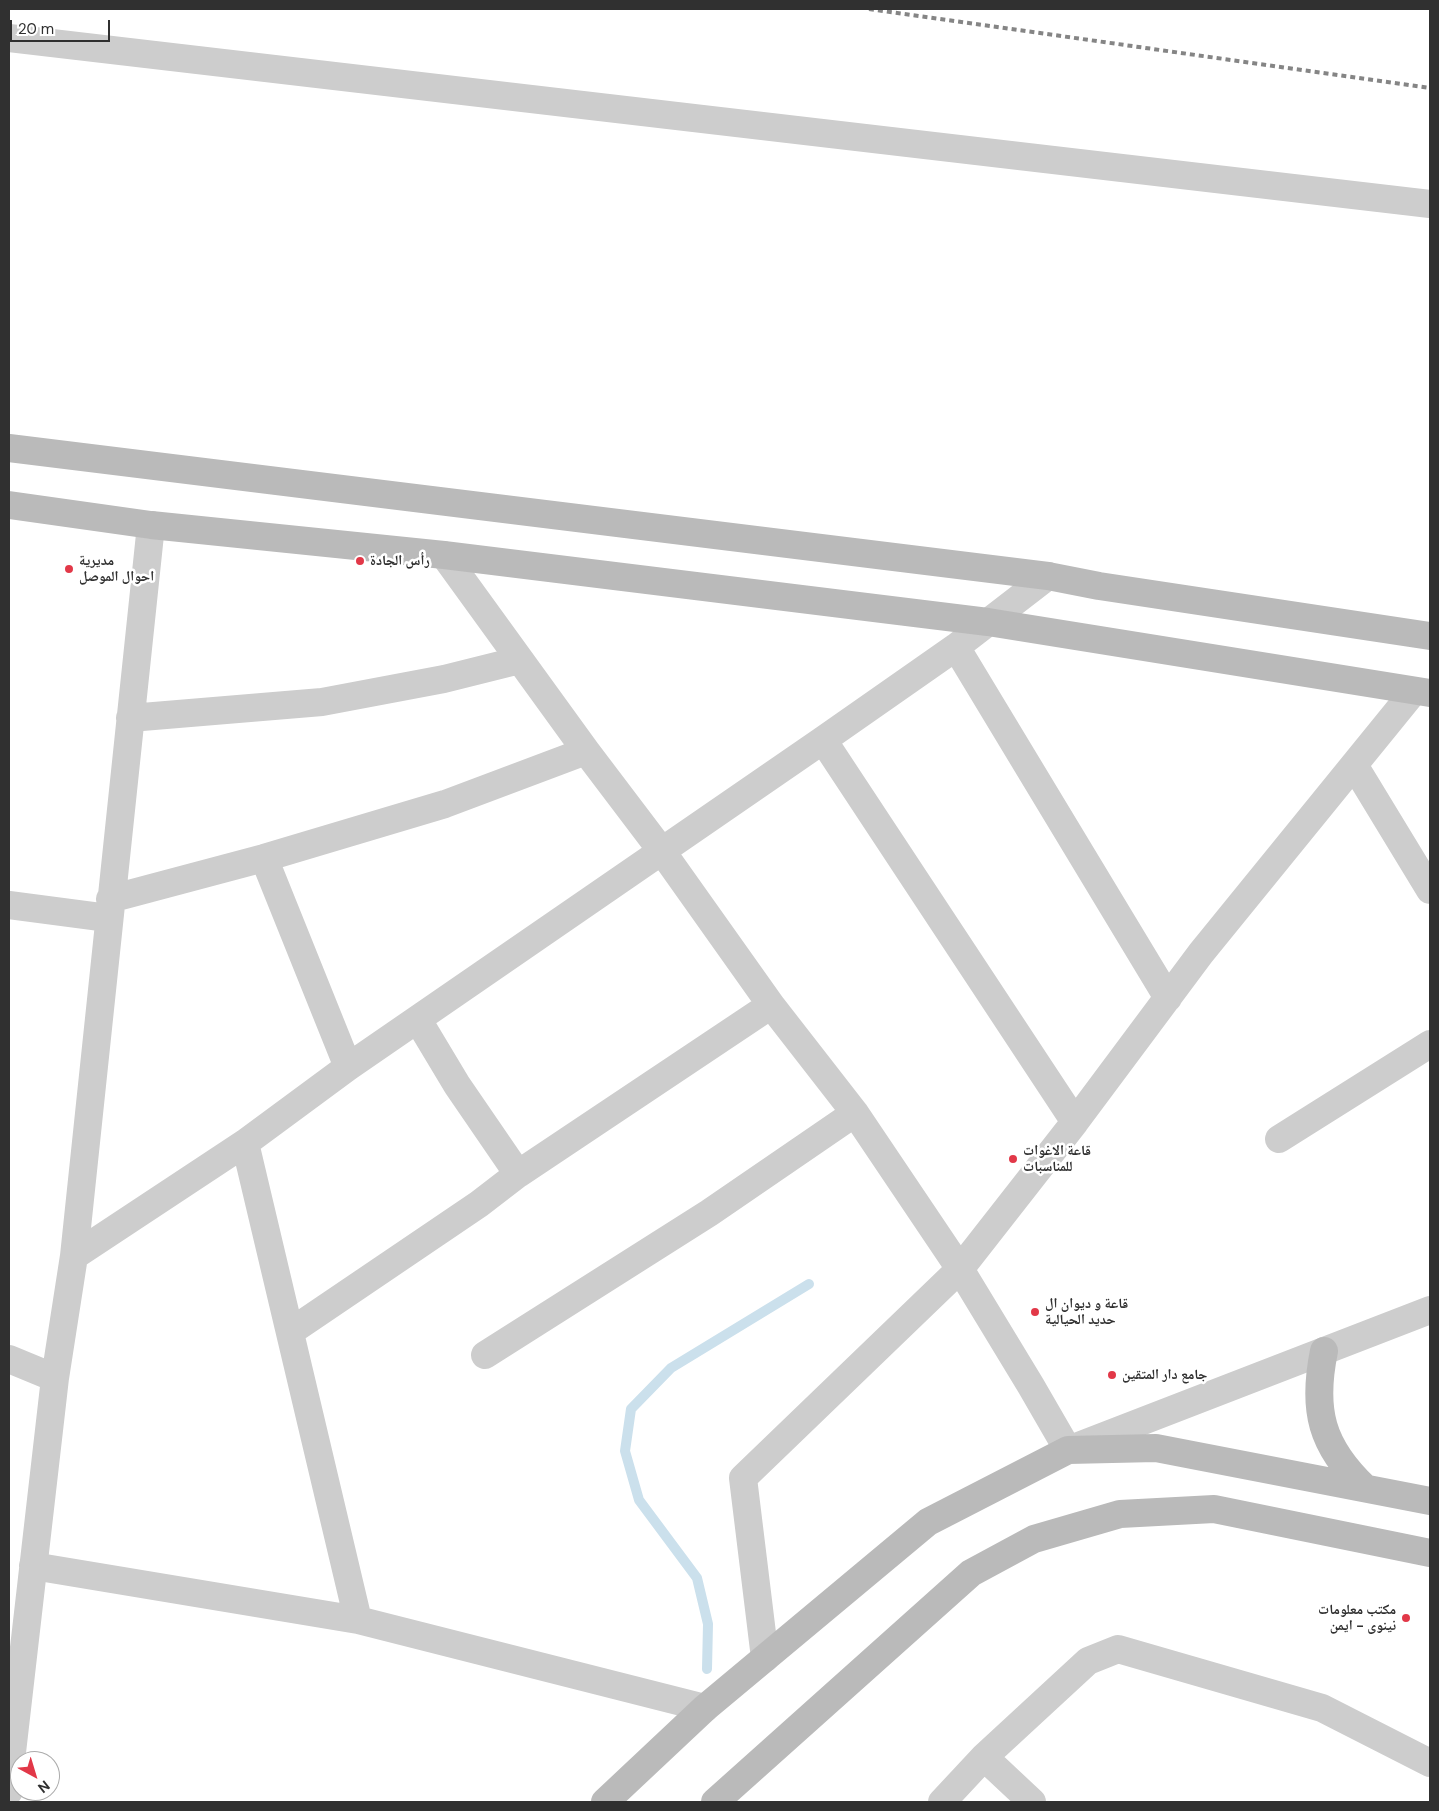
<!DOCTYPE html>
<meta charset="utf-8">
<style>
body{margin:0}
#map{position:relative;width:1439px;height:1811px;overflow:hidden;background:#fff;font-family:"DM Sans",sans-serif}
canvas{display:block}
.frame{position:absolute;inset:0;border:10px solid #303030;pointer-events:none}
.north{position:absolute;left:10px;top:1751px;width:50px;height:50px;box-sizing:border-box;background:#fff;border:1px solid #acacac;border-radius:50%;rotate:141deg;font-size:14px;font-weight:700;line-height:20px;text-align:center;color:#303030}
.north::after{content:'';display:block;margin:auto;width:18px;height:22px;background:#e23848;clip-path:polygon(50% 0,100% 100%,50% 72%,0 100%)}
.scale{position:absolute;left:10px;top:20px;width:100px;height:22px;box-sizing:border-box;border:2px solid #303030;border-top:0;padding-left:6px;font-size:15px;line-height:18px;white-space:nowrap;color:#303030;-webkit-text-stroke:4px #fff;paint-order:stroke}
</style>
<div id="map">
<canvas width="1439" height="1811"></canvas>
<div class="frame"></div>
<div class="north">N</div>
<div class="scale">20 m</div>
</div>
<script>
const ctx = document.querySelector('canvas').getContext('2d');
ctx.lineJoin = 'round';
function trace(path, color, width, dash) { ctx.strokeStyle = color; ctx.lineWidth = width; ctx.lineCap = dash ? 'butt' : 'round'; ctx.setLineDash(dash || []); ctx.stroke(path); }
function write(font, color, halo, rows, align = 'center') {
  ctx.font = font + ' "DM Sans","Noto Naskh Arabic",sans-serif'; ctx.lineWidth = 5; ctx.setLineDash([]); ctx.textBaseline = 'middle'; ctx.strokeStyle = halo; ctx.fillStyle = color; for (const [text, x, y, turn = 0] of rows) {
    ctx.save(); ctx.translate(x, y); ctx.rotate((+turn || 0) * Math.PI / 180); ctx.textAlign = isNaN(turn) ? turn : align; if (halo) ctx.strokeText(text, 0, 0); ctx.fillText(text, 0, 0); ctx.restore();
  }
}
trace(new Path2D(`
 M707,1669L708,1624L697,1578L639,1500L625,1451L631,1409L671,1368L809,1284`), '#cbe0ec', 10);
trace(new Path2D(`
 M9,38L1430,204
 M444,555L586,751L661,850L771,1005L855,1113L960,1269L1031,1386L1068,1450L1430,1310
 M956,647L1168,998
 M130,718L322,702L444,679L520,660
 M823,740L1075,1122
 M1354,765L1430,890
 M264,858L348,1067
 M110,899L264,858L445,804L586,751
 M9,905L108,918
 M418,1020L457,1085L518,1174
 M1279,1139L1430,1044
 M245,1143L358,1620
 M74,1256L245,1143L348,1067L823,740L956,647L1048,576
 M290,1332L479,1204L518,1174L771,1005
 M485,1355L709,1213L855,1113
 M9,1359L55,1378
 M33,1566L358,1620L705,1708
 M765,1658L743,1478L960,1269L1075,1122L1201,953L1414,691
 M984,1757L1032,1802
 M9,1761H11L55,1378L74,1256L151,525
 M9,1791L11,1761
 M942,1802L984,1757L1088,1661L1118,1649L1322,1708L1430,1763`), '#cdcdcd', 28);
trace(new Path2D(`
 M9,448L1048,576L1099,586L1430,636
 M9,505L151,525L444,555L988,622L1430,693
 M1324,1351C1312,1410 1321,1446 1365,1488
 M605,1802L705,1708L928,1522L1068,1450L1156,1448L1430,1501
 M715,1802L971,1573L1034,1539L1120,1514L1214,1509L1430,1553`), '#bababa', 28);
trace(new Path2D(`
 M869,9L1430,88`), '#858585', 4, [5, 4]);
for (const [x, y, r, color] of [
 [360,561,5,"#e23848"],
 [69,569,5,"#e23848"],
 [1013,1159,5,"#e23848"],
 [1035,1312,5,"#e23848"],
 [1112,1375,5,"#e23848"],
 [1406,1618,5,"#e23848"]
]) { const dot = new Path2D(); dot.arc(x, y, r, 0, 2 * Math.PI); ctx.fillStyle = color; ctx.fill(dot); trace(dot, '#fff', 2); }
write('bold 14px', '#303030', '#fff', [
 ["مديرية",79,561],
 ["احوال الموصل",79,577],
 ["رأس الجادة",370,561],
 ["قاعة الاغوات",1023,1151],
 ["للمناسبات",1023,1167],
 ["قاعة و ديوان ال",1045,1304],
 ["حديد الحيالية",1045,1320],
 ["جامع دار المتقين",1122,1375],
 ["مكتب معلومات",1396,1610,"right"],
 ["نينوى - ايمن",1396,1626,"right"]
], 'left');
</script>
